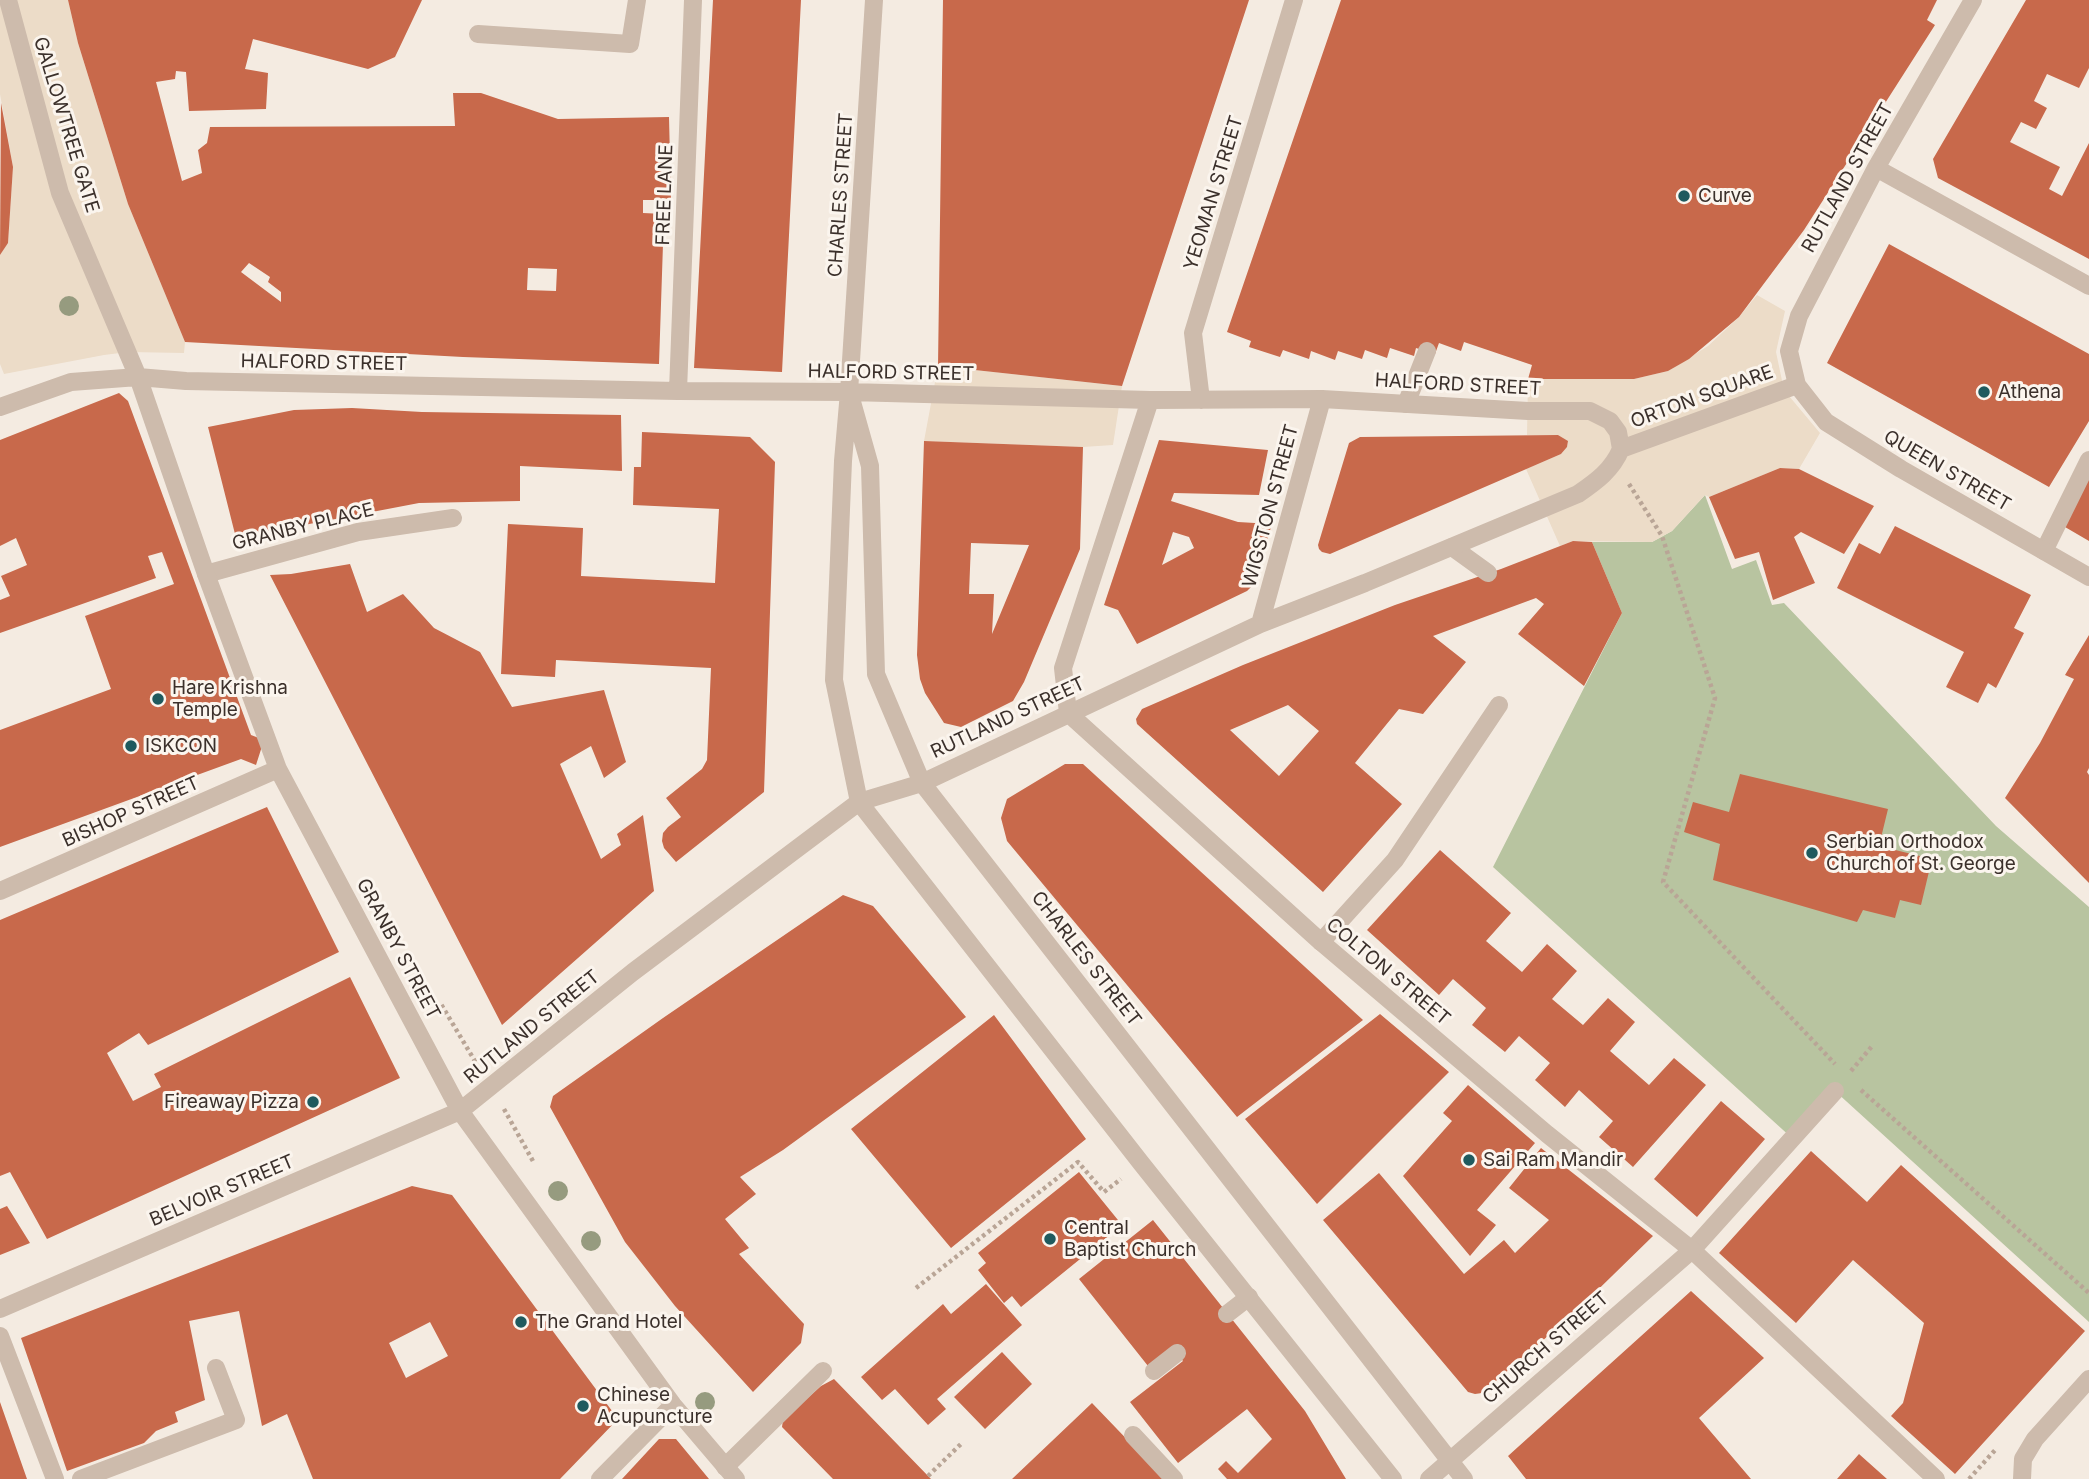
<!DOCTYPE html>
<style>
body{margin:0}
canvas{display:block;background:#f4ebe1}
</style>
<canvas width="2089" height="1479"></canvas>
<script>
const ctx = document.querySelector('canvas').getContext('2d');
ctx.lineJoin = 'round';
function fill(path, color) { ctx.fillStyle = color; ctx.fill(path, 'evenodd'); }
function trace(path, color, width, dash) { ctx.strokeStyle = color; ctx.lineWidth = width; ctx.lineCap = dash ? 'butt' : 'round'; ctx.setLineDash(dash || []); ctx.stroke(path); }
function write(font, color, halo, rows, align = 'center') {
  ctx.font = font + ' Inter,sans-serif'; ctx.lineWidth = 6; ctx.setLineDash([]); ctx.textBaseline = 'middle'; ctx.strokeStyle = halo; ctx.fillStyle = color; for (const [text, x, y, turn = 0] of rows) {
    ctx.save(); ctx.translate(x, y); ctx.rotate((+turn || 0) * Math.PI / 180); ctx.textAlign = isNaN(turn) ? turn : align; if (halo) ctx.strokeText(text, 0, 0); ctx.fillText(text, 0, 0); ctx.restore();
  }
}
fill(new Path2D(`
 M1705,495L1732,569L1756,560L1772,605L1784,603L1996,826L2089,907V1322L1835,1091L1793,1139L1493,867L1622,613L1592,542H1652L1672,531Z`), '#b8c4a0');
fill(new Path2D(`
 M0,0H68L78,43L128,204L185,342L184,353L128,352L104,355L4,374L0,364V255L8,242L13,167L0,94Z
 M1757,295L1785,311L1776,352L1784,390L1820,433L1799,469L1780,468L1709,497L1705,495L1672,531L1652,542L1573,541L1560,546L1526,469L1561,454L1567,447L1568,442L1558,435H1527L1528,379H1634L1668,371L1708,346L1739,317Z
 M938,366L1122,386L1113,445L1083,447L924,441Z`), '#ecdcc8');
fill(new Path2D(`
 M68,0H422L395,57L368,69L253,39L245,69L268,73L266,109L189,111L186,72L176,71L175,79L156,82L182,181L202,173L198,150L207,143L210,127L455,126L453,93H481L558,119L669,117L671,200H643V213L664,214L659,364L463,357L185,342L128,204L78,43ZM249,263L270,277L268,282L281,292V302L241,272ZM528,268L557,269L556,291L527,290Z
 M713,0H801L782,372L694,368Z
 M943,0H1249L1122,386L938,366Z
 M1341,0H1937L1927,20L1935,25L1804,230L1739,317L1689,359L1668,371L1634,379H1528L1532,365L1464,342L1461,351L1439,343L1435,354L1416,348L1414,356L1390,348L1387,358L1365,350L1362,359L1338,351L1335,360L1311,351L1309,359L1283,350L1280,357L1249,347L1251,341L1227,332Z
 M2026,0H2089V68L2079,88L2047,74L2034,101L2047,108L2036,129L2021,122L2010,142L2060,167L2049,189L2062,196L2089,143V259L1938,178L1933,159Z
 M1,103L13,167L8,243L0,255Z
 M1889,244L2089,354V421L2049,487L1827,363Z
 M119,393L128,401L251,735L264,740L256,765L241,759L0,847V730L111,689L85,616L174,584L162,552L148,556L156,578L0,633V600L10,596L1,576L27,565L16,538L0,546V440Z
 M352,408L422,412L621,415L622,471L520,466V501L419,503L236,538L208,427L294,410Z
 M642,432L750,437L775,462L764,792L676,862L664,848L662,841L663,833L668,827L681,817L666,798L702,769L707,760L711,668L556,660L555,677L501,674L508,524L583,528L581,576L715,583L719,509L633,505L634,467H641Z
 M1558,435L1568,441L1567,447L1561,454L1330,554L1322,552L1319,549L1318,545L1349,443L1360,437Z
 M1159,440L1268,450L1259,495L1174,493L1171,501L1238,522L1272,524L1253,585L1247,591L1137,644L1118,610L1104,605ZM1173,532L1189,537L1194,548L1162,565Z
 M924,441L1083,447L1080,549L1024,682L1013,701L961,727L944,723L925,693L920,679L917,655ZM971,543L1029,545L992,634L994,594H969Z
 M2089,463V541L2053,520Z
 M1780,468L1799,469L1874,506L1844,554L1801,532L1794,537L1815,583L1773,600L1759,552L1735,559L1709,497Z
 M1895,526L2031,595L2014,628L2024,633L1996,688L1988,683L1978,703L1946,687L1964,652L1837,588L1859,543L1880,554Z
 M1573,541L1592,542L1622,613L1584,686L1518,634L1544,604L1536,598L1433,636L1466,662L1423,714L1399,709L1355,763L1402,804L1323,892L1137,724L1136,719L1142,709L1243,665L1395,605L1501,569ZM1288,705L1319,731L1279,776L1230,730Z
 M350,564L367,612L403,594L434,628L480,652L512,707L604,690L626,762L604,778L591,746L560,764L601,859L621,845L617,834L643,815L654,891L502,1025L270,575L291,574Z
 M2089,635V768L2087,772L2089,775V883L2005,798L2040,743L2074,679L2065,675Z
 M1065,764H1083L1363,1020L1237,1117L1007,841L1001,818L1007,799Z
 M1740,774L1888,809L1879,846L1932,859L1921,905L1900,900L1895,918L1863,910L1857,922L1713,880L1720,844L1684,832L1693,802L1729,812Z
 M267,807L339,952L148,1045L139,1033L107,1053L133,1101L161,1087L154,1074L350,977L400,1078L47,1239L10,1172L0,1176V920Z
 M1440,850L1511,913L1486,941L1522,972L1547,944L1577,971L1552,999L1583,1025L1608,998L1635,1022L1610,1051L1649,1085L1674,1058L1706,1085L1633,1167L1599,1137L1613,1121L1579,1090L1565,1107L1535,1080L1550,1063L1519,1036L1505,1052L1472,1025L1486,1008L1453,979L1439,995L1367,930Z
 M843,895L873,906L966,1017L783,1150L740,1177L756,1194L725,1219L749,1248L739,1254L804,1324L801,1343L753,1392L675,1306L625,1242L550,1107L553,1096L663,1018Z
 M1380,1014L1449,1072L1317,1204L1245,1119Z
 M994,1015L1086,1139L951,1248L851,1129Z
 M1468,1085L1535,1143L1477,1210L1496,1225L1470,1256L1403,1176L1452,1121L1443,1113Z
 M1721,1101L1765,1139L1697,1217L1654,1179Z
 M1541,1148L1653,1236L1571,1316L1482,1393L1475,1394L1468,1392L1323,1220L1379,1173L1464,1274L1504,1240L1515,1253L1549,1220L1509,1188Z
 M1811,1151L1867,1202L1901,1165L2085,1331L1955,1474L1891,1416L1903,1403L1924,1323L1853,1260L1796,1323L1719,1253Z
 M1079,1172L1122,1225L1021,1307L1012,1296L1004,1303L978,1270L986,1263L978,1253Z
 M412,1186L452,1195L618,1419L560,1479H313L287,1414L262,1426L239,1311L189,1321L205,1400L175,1412L178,1422L156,1431L144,1443L67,1471L21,1338ZM430,1322L448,1356L406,1378L389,1343Z
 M7,1206L30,1243L0,1255V1209Z
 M1153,1220L1305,1411L1346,1479H1227L1218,1469L1226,1461L1238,1473L1272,1439L1247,1409L1178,1463L1130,1402L1183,1361L1172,1347L1148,1366L1079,1279Z
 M986,1284L1022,1325L937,1399L946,1409L928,1425L895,1389L882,1400L861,1377L943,1304L951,1314Z
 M1691,1291L1764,1358L1699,1418L1751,1479H1526L1508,1456Z
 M1002,1352L1032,1384L985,1429L954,1397Z
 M834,1379L931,1479H833L782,1427L783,1420L821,1386Z
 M0,1402L27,1479H0Z
 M1092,1403L1165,1479H1012Z
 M659,1439H676L709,1479H622Z
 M1859,1454L1887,1479H1837Z`), '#c8694b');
trace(new Path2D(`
 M1629,484L1662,536L1715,698L1663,882L1835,1064
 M435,1005L441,1004L476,1063
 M1851,1071L1873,1045
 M1861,1090L2089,1293
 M504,1109L534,1163
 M916,1288L1078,1162L1104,1192L1121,1179
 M928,1476L963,1442
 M1969,1479L1996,1449`), '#b9a596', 4.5, [3.5, 3.5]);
trace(new Path2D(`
 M478,34L630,44L637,0
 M1406,404L1427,351
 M1452,547L1488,573
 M2044,551L2089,460
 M206,574L358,532L453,518
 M1321,942L1395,860L1499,705
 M1835,1091L1692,1250L1936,1479
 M1227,1314L1249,1297
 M1154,1371L1177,1353
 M1133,1435L1174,1479
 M725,1467L823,1371
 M81,1479L236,1420L216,1368`), '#cdbbac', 18);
trace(new Path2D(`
 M8,0L60,193L138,377L206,574L278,769L460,1111L673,1405L736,1479
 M874,0L849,392L843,461L834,680L859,802L1141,1163L1393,1479
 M1973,0L1876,168L1799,316L1789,351L1797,385L1826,422L1901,469L2089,577
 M1876,168L2089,286
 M678,391L693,0
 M1201,400L1193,333L1294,0
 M852,402L870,466L876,674L922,783L1464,1479
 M0,407L71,382L138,377L186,381L678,391L849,392L1150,400L1322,399L1528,411H1590L1610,421L1618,432L1621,449
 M1621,449L1797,385
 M1260,624L1322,399
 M1068,713L1321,942L1547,1134L1692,1250L1429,1479
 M1068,713L1063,668L1150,400
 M0,891L278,769
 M0,1309L460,1111L633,972L859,802L922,783L1260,624L1365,583L1578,494C1597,481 1612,470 1621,449
 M0,1336L55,1479
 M600,1479L673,1405
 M2022,1479L2023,1459L2035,1439L2089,1379`), '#cdbbac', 18);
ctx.fillStyle = '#969b7f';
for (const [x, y] of [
 [69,306],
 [558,1191],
 [591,1241],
 [705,1402]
]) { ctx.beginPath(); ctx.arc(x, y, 10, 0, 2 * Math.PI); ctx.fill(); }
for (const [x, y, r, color] of [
 [1684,196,7,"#1f5a5e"],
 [1984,392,7,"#1f5a5e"],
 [158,699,7,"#1f5a5e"],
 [131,746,7,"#1f5a5e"],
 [1812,853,7,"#1f5a5e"],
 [313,1102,7,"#1f5a5e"],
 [1469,1160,7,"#1f5a5e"],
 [1050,1239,7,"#1f5a5e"],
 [521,1322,7,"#1f5a5e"],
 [583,1406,7,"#1f5a5e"]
]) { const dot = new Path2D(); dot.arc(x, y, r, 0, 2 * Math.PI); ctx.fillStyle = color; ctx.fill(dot); trace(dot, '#fbf5ee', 2.5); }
write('19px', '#3b302b', '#fbf5ee', [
 ["GALLOWTREE GATE",66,125,73],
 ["RUTLAND STREET",1848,178,-61],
 ["YEOMAN STREET",1214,193,-73],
 ["FREE LANE",665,195,-88],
 ["CHARLES STREET",841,195,-86],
 ["HALFORD STREET",324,363,1],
 ["HALFORD STREET",891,373,1],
 ["HALFORD STREET",1458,385,3],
 ["ORTON SQUARE",1702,397,-20],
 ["QUEEN STREET",1947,471,30],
 ["WIGSTON STREET",1271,506,-75],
 ["GRANBY PLACE",303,527,-14],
 ["RUTLAND STREET",1008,718,-25],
 ["BISHOP STREET",131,812,-24],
 ["GRANBY STREET",398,949,62],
 ["CHARLES STREET",1086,959,52],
 ["COLTON STREET",1388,972,40],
 ["RUTLAND STREET",532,1027,-39],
 ["BELVOIR STREET",222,1191,-23],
 ["CHURCH STREET",1546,1348,-41]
]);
write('19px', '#3b302b', '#fbf5ee', [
 ["Curve",1698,196],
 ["Athena",1998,392],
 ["Hare Krishna",172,688],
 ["Temple",172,710],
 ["ISKCON",145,746],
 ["Serbian Orthodox",1826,842],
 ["Church of St. George",1826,864],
 ["Fireaway Pizza",299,1102,"right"],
 ["Sai Ram Mandir",1483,1160],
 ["Central",1064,1228],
 ["Baptist Church",1064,1250],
 ["The Grand Hotel",535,1322],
 ["Chinese",597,1395],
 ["Acupuncture",597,1417]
], 'left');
</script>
